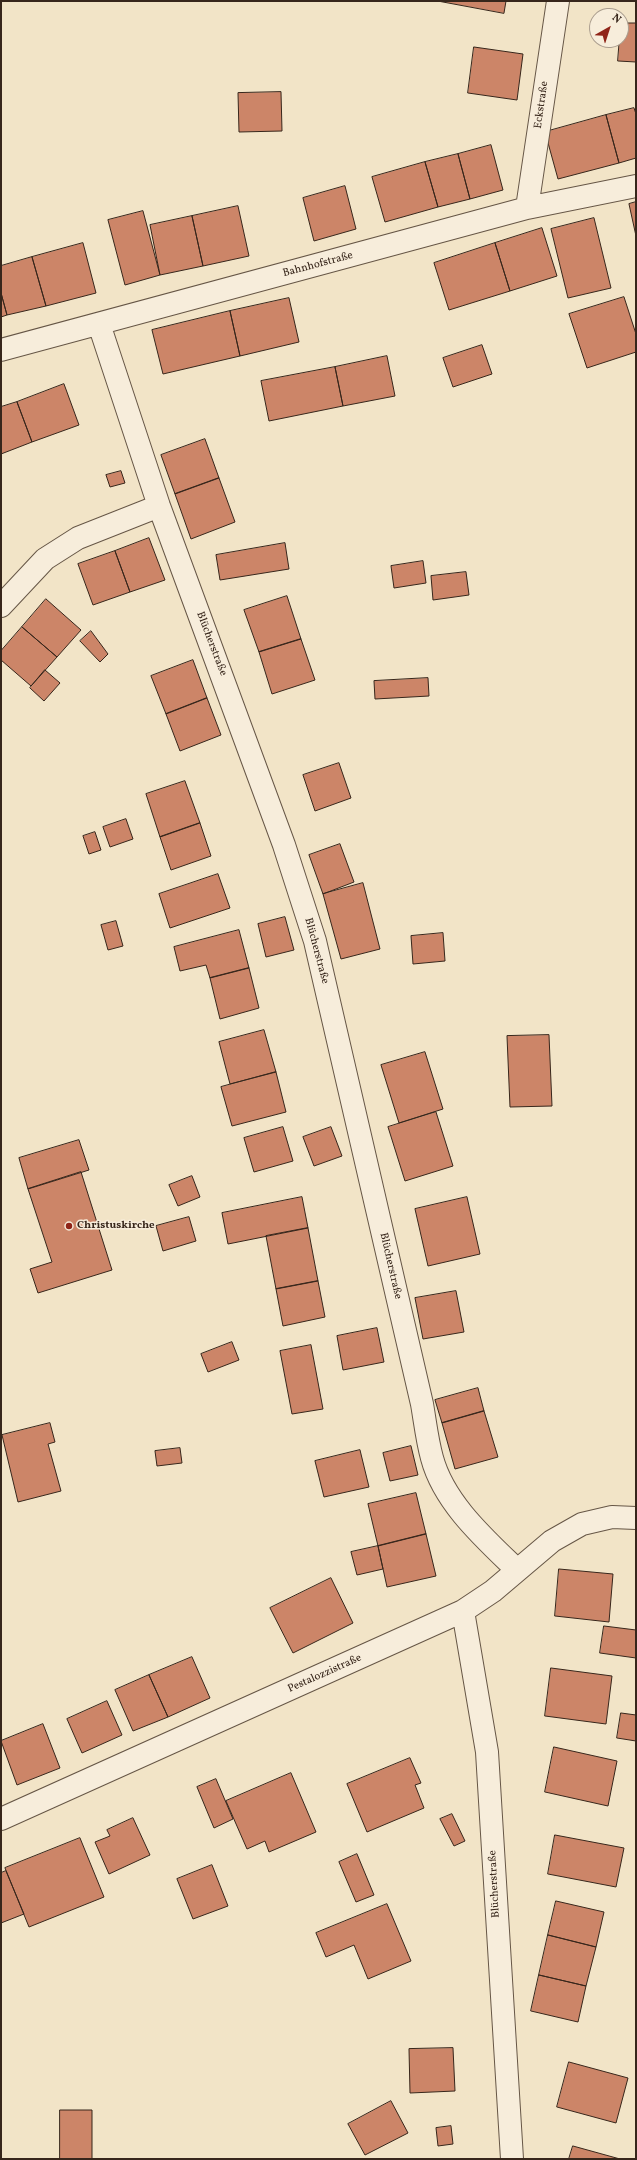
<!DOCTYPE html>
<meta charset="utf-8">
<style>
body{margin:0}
#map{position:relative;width:637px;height:2160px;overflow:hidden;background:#f2e4c7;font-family:Vollkorn,serif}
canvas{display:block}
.frame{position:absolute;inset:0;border:2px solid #37261b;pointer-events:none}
.north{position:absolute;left:589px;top:8px;width:40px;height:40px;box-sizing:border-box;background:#f7eddb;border:1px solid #aa9d8e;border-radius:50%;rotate:39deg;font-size:11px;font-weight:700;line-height:16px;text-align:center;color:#37261b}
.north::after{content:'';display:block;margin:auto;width:14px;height:18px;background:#8f2418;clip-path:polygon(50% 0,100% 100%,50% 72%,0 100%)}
</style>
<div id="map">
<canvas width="637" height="2160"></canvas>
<div class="frame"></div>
<div class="north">N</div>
</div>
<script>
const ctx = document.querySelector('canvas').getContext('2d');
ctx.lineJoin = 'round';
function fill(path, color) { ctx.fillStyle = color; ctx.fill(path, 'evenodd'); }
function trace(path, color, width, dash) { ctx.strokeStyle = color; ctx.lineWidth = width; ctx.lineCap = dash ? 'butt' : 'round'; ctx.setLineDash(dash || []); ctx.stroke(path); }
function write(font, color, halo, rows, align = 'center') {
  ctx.font = font + ' Vollkorn,serif'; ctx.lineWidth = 3; ctx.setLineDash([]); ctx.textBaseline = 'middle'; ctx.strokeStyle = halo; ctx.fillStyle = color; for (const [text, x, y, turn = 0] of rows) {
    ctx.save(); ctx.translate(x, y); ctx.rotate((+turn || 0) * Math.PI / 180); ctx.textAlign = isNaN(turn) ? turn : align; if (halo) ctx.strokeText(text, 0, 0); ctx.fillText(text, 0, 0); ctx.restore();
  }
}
const building = new Path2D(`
 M438,1H506L504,13Z
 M621,23H636V62L618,61Z
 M474,47L523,54L517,100L468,93Z
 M281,92L282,131L239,132L238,93Z
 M634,108L636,114V158L619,163L606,115Z
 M606,115L619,163L558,179L545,132Z
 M491,145L503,190L470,199L458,154Z
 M458,154L470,199L438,207L425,162Z
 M425,162L438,207L385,222L372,177Z
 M345,186L356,229L314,241L303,198Z
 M636,202V236L629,204Z
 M238,206L249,256L203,266L192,216Z
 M143,211L160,275L125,285L108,220Z
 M192,216L203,266L160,275L150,225Z
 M594,218L611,288L568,298L551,229Z
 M542,228L557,276L510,291L495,243Z
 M83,243L96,293L46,306L32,257Z
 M495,243L510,291L449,310L434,263Z
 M32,257L46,306L7,315L1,293V266Z
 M1,293L7,315L1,317Z
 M624,297L636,334V352L587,368L569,314Z
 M289,298L299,342L240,356L230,311Z
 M230,311L240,356L163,374L152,330Z
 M482,345L492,374L453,387L443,358Z
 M387,356L395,396L343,406L335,367Z
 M335,367L343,406L269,421L261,381Z
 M64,384L79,425L32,442L17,402Z
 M17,402L32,442L1,454V407Z
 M205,439L219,478L175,494L161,455Z
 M121,471L125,483L110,487L106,475Z
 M219,478L235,522L191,539L175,494Z
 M149,538L165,580L130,592L115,551Z
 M285,543L289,569L220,580L216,555Z
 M115,551L130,592L93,605L78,564Z
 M423,561L426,583L394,588L391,566Z
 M466,572L469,595L433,600L431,576Z
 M287,596L301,639L259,652L244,610Z
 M46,599L81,630L57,657L22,627Z
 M22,627L57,657L31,686L1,660V651Z
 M91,631L108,654L100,662L80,641Z
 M301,639L315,680L272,694L259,652Z
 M193,660L207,698L166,714L151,676Z
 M45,670L60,683L44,701L30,688Z
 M428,678L429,696L375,699L374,681Z
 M207,698L221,735L180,751L166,714Z
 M339,763L351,798L315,811L303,775Z
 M185,781L200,823L160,837L146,794Z
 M126,819L133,839L110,847L103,827Z
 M200,823L211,856L171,870L160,837Z
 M95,832L101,850L89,854L83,836Z
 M340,844L354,882L323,894L309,855Z
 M218,874L230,908L170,928L159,894Z
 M363,883L380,949L341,959L323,894Z
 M285,917L294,950L266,957L258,924Z
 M116,921L123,946L108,950L101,925Z
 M239,930L249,968L210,978L206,965L180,971L174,947Z
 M443,933L445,961L413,964L411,936Z
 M249,968L259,1008L220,1019L210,978Z
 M264,1030L276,1072L230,1084L219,1042Z
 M549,1035L552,1106L510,1107L507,1036Z
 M425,1052L443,1109L399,1123L381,1065Z
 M276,1072L286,1112L232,1126L221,1087Z
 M436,1112L453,1166L405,1181L388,1127Z
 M283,1127L293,1161L254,1172L244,1138Z
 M331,1127L342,1156L314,1166L303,1137Z
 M79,1140L89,1170L28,1189L19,1158Z
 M81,1172L112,1270L38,1293L30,1269L52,1262L28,1189Z
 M192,1176L200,1197L178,1206L169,1185Z
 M302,1197L308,1228L228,1244L222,1213Z
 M467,1197L480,1254L428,1266L415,1209Z
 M189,1217L196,1241L163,1251L156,1226Z
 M308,1228L318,1281L276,1289L266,1236Z
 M318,1281L325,1317L283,1326L276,1289Z
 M456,1291L464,1332L423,1339L415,1298Z
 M377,1328L384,1362L343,1370L337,1336Z
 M232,1342L239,1360L208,1372L201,1354Z
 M311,1345L323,1409L292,1414L280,1351Z
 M478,1388L484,1411L442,1423L435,1400Z
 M484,1411L498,1457L455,1469L442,1423Z
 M50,1423L55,1442L48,1444L61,1491L18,1502L2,1435Z
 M411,1446L418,1475L390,1481L383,1453Z
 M180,1448L182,1463L157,1466L155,1451Z
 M360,1450L369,1487L324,1497L315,1461Z
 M416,1493L426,1534L378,1546L368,1504Z
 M426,1534L436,1576L387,1587L378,1546Z
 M378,1546L383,1569L357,1575L351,1552Z
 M559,1569L613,1574L609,1622L555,1616Z
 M331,1578L353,1623L293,1653L270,1608Z
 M604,1626L636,1630V1658L600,1653Z
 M192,1657L210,1698L168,1717L149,1675Z
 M551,1668L612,1676L606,1724L545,1716Z
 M149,1675L168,1717L133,1731L115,1690Z
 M107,1701L122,1735L82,1753L67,1719Z
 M621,1713L636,1715V1741L617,1738Z
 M43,1724L60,1768L17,1785L1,1741Z
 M554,1747L617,1761L608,1806L545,1792Z
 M410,1758L421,1783L415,1785L424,1808L367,1832L347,1784Z
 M291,1773L316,1832L269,1852L265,1841L247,1849L226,1801Z
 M216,1779L233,1819L214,1828L197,1787Z
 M452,1814L465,1841L454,1846L440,1819Z
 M133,1818L150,1855L109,1874L95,1842L110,1836L107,1830Z
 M555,1835L624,1848L616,1887L548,1874Z
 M80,1838L104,1897L29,1927L5,1868Z
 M357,1854L374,1895L356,1902L339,1862Z
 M212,1865L228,1906L193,1919L177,1879Z
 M6,1871L24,1914L1,1923V1873Z
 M556,1901L604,1912L596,1947L548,1935Z
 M387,1904L411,1961L368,1979L354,1945L326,1957L316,1933Z
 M548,1935L596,1947L586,1986L539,1975Z
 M539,1975L586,1986L578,2022L531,2011Z
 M453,2048L455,2091L410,2093L409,2049Z
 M569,2062L628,2078L616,2123L557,2107Z
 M391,2101L408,2133L365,2155L348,2124Z
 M60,2110H92V2159H60Z
 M451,2126L453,2144L438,2146L436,2128Z
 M573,2146L620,2159H569Z`);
fill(building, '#cc8568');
trace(building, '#37261b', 1);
const street = new Path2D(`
 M527,208L558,1
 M99,324L159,506L284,845L315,941L422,1404C425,1421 427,1440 432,1458C444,1503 485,1539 517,1570
 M1,350L527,208L636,186
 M1,606L45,559L78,538L159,506
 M463,1611L487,1752L512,2159
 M1,1819L463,1611L493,1591L552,1541L582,1524L612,1517L636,1518`);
trace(street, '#665646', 24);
trace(street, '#f7eddb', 22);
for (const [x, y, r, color] of [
 [69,1226,4,"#8f2418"]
]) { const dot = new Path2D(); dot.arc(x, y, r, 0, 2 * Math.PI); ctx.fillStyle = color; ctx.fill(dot); trace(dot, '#f7eddb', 1.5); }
write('11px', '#37261b', '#f7eddb', [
 ["Eckstraße",542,105,-82],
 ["Bahnhofstraße",318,265,-15],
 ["Blücherstraße",211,644,69],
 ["Blücherstraße",316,951,75],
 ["Blücherstraße",390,1266,77],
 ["Pestalozzistraße",325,1674,-24],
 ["Blücherstraße",495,1884,-93]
]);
write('bold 11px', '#37261b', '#f7eddb', [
 ["Christuskirche",77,1226]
], 'left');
</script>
